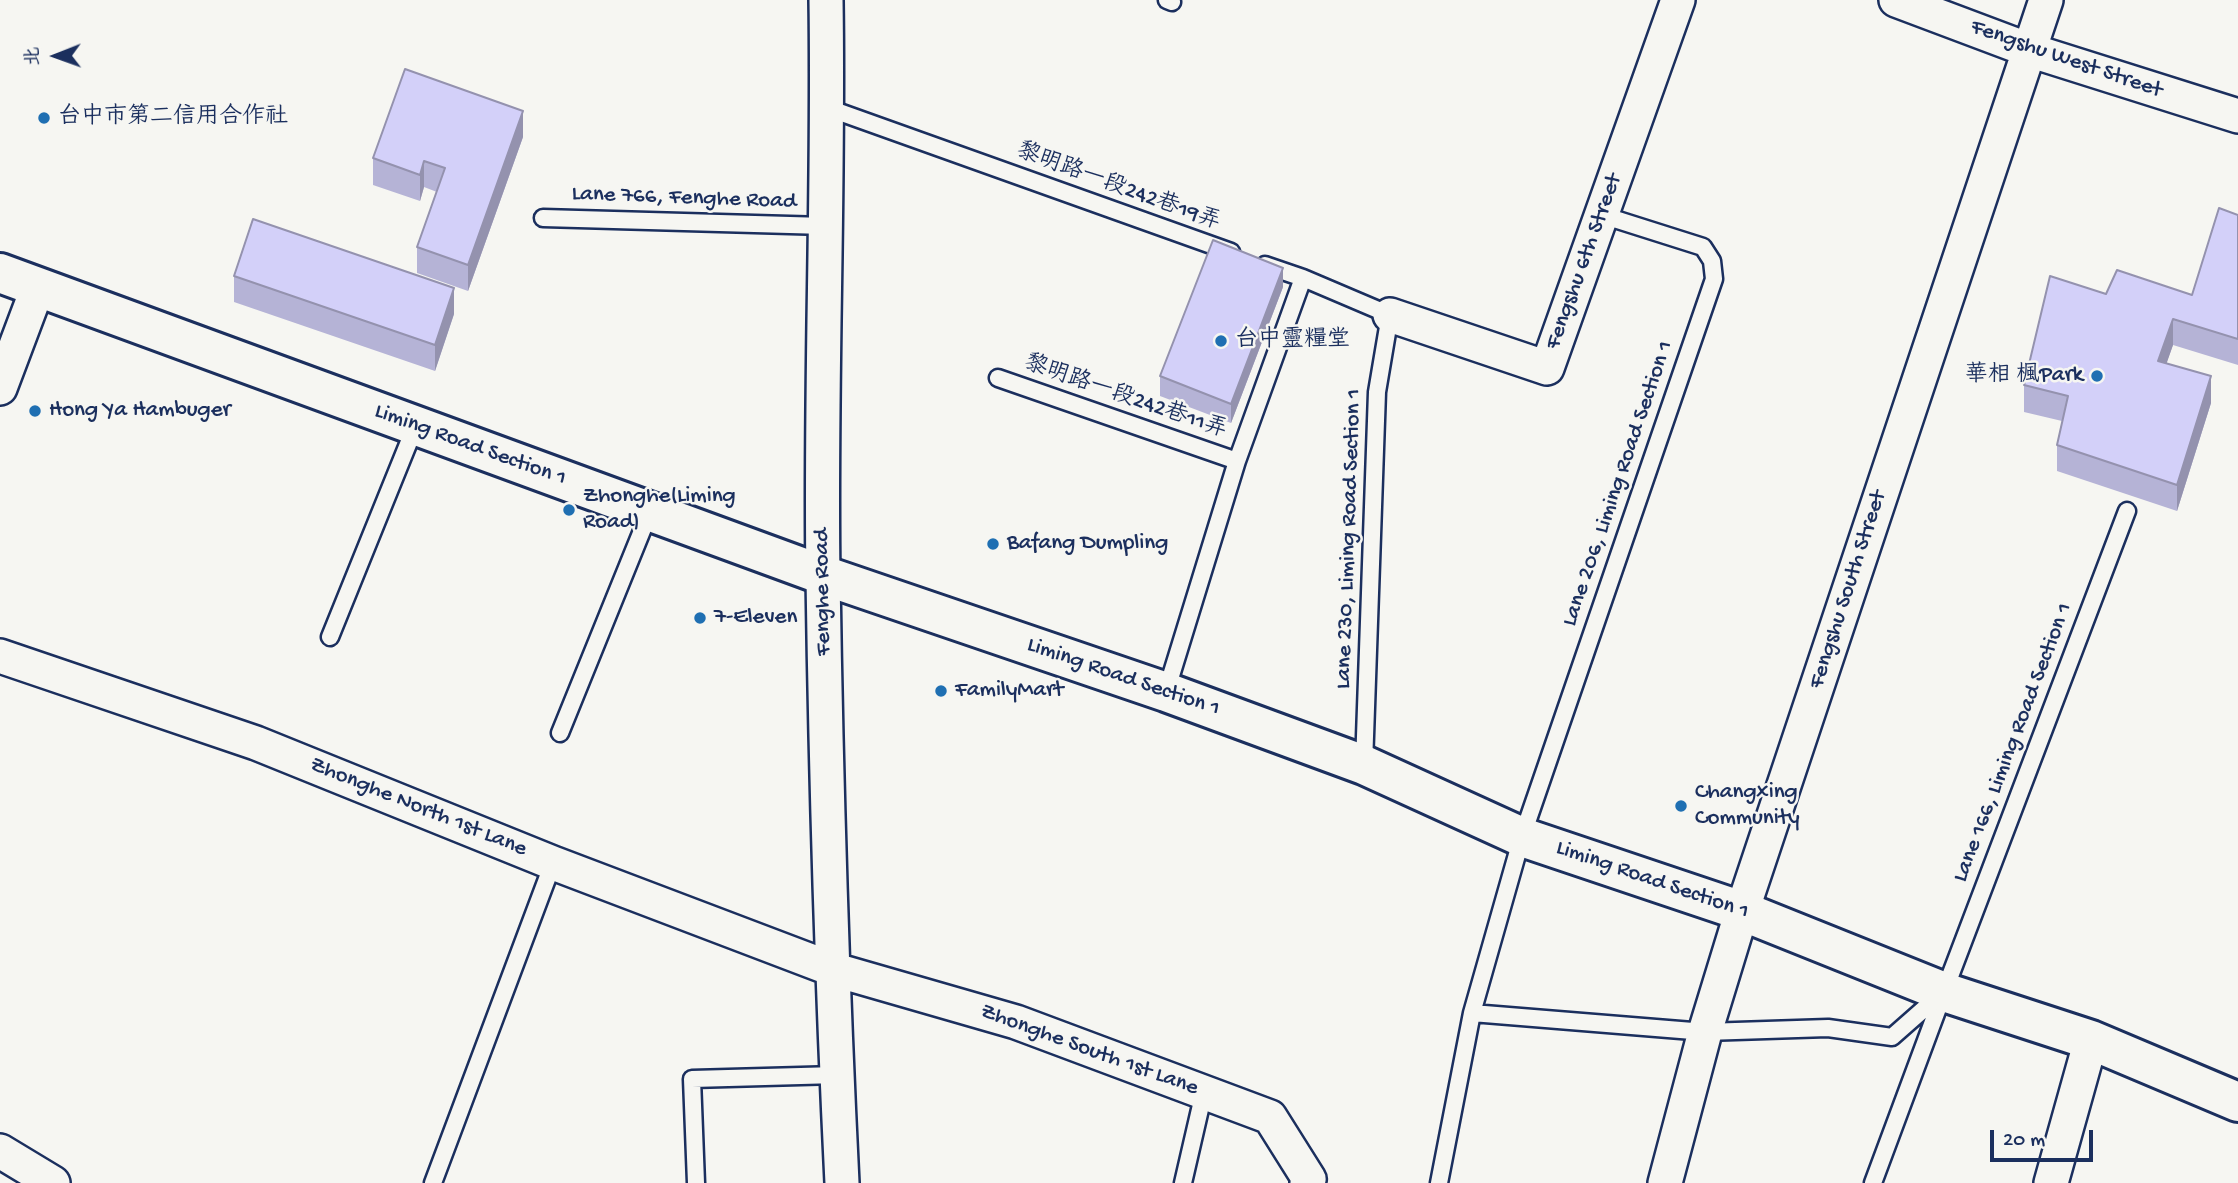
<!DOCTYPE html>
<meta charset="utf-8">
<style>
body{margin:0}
#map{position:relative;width:2238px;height:1183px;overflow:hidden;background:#f6f6f2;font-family:"Gochi Hand","LXGW WenKai TC",sans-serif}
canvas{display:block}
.north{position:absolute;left:21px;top:21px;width:70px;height:70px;-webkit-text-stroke:5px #f6f6f2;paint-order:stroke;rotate:269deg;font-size:19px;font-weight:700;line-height:28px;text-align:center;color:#1b2f5e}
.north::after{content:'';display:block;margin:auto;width:24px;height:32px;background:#1b2f5e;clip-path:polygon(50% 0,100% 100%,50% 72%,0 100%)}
.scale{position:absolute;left:1990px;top:1130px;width:103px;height:32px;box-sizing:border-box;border:4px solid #1b2f5e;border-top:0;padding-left:9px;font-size:21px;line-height:24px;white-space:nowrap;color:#1b2f5e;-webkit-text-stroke:5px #f6f6f2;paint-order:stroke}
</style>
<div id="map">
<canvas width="2238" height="1183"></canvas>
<div class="north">北</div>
<div class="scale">20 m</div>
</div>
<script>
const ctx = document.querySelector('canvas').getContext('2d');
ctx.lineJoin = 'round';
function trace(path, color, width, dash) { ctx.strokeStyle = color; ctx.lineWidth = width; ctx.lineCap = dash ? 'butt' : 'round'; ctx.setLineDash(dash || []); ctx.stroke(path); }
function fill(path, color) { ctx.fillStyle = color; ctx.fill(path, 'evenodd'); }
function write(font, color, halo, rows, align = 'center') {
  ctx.font = font + ' "Gochi Hand","LXGW WenKai TC",sans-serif'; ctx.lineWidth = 5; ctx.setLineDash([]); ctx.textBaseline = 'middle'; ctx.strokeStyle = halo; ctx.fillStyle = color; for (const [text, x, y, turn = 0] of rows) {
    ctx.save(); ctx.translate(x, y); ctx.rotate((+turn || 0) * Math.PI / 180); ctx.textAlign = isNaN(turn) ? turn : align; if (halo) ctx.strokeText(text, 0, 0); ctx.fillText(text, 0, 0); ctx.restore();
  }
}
const lane = new Path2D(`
 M1167,0L1172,2
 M828,108L1231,252
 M543,218L825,226
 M1265,265L1303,278L1390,315L1377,392L1364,765
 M998,378L1237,461
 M330,637L415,427
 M1166,692L1237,461L1303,278
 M560,733L650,511
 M1472,1013L1705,1032L1828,1028L1892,1037L1942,993
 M433,1183L553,863
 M696,1183L692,1079L837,1075
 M1183,1183L1204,1092
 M1439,1183L1472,1013L1522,837L1714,279L1712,261L1703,247L1602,215
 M1873,1183L1944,992L2127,511`);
const street = new Path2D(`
 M826,0C829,192 820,384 823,577C826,779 832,981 842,1183
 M1896,0L2029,50L2238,116
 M1390,315L1547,368L1678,0
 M0,388L38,287
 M0,656L256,743L553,863L832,969L1016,1022L1270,1117L1309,1179L1307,1183
 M0,1151L53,1183
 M1665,1183L1705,1032L1742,911L2046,0
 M2051,1183L2091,1040`);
const secondary = new Path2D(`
 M0,273L823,575L1166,692L1364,765L1522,837L1742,911L1944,992L2091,1040L2238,1102`);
trace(lane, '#1b2f5e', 21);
trace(street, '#1b2f5e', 38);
trace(secondary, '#1b2f5e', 44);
trace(lane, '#f6f6f2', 16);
trace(street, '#f6f6f2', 33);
trace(secondary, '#f6f6f2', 38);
fill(new Path2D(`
 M523,137L468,291L417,273V247L437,192L424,187L420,201L373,185V158Z
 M2238,215V365L2173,345L2166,364L2211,403L2177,511L2057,471V445L2062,421L2024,412V385L2106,294L2192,295Z
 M234,276L454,314L435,371L234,302Z
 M1283,287L1231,423L1160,396V376Z`), '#b5b3d6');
fill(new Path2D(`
 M523,111V137L468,291V265Z
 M424,161V187L420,201V175Z
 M1283,268V287L1231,423V404Z
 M454,288V314L435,371V345Z
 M2173,319V345L2158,388V361Z
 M2211,376V403L2177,511V485Z`), '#9492ae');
const building = new Path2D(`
 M405,69L523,111L468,265L417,247L445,168L424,161L420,175L373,158Z
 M2219,208L2238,215V339L2173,319L2158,361L2211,376L2177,485L2057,445L2068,396L2024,385L2050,276L2106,294L2117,270L2192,295Z
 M253,219L454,288L435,345L234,276Z
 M1213,240L1283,268L1231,404L1160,376Z`);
fill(building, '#d3d0f9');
trace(building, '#9492ae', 2);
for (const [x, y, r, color] of [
 [44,118,7,"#1f6fb2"],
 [1221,341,7,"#1f6fb2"],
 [2097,376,7,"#1f6fb2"],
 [35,411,7,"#1f6fb2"],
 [569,510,7,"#1f6fb2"],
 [993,544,7,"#1f6fb2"],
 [700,618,7,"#1f6fb2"],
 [941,691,7,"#1f6fb2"],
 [1681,806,7,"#1f6fb2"]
]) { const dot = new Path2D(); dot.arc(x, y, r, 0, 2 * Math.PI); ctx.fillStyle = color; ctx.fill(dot); trace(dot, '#f6f6f2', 2.5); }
write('23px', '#1b2f5e', '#f6f6f2', [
 ["Fengshu West Street",2066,60,19],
 ["黎明路一段242巷19弄",1118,188,20],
 ["Lane 766, Fenghe Road",684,199,2],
 ["Fengshu 6th Street",1585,262,-70],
 ["黎明路一段242巷11弄",1125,398,19],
 ["Liming Road Section 1",470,446,20],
 ["Lane 206, Liming Road Section 1",1619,484,-71],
 ["Lane 230, Liming Road Section 1",1350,539,-88],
 ["Fengshu South Street",1849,590,-72],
 ["Fenghe Road",824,592,-91],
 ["Liming Road Section 1",1123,678,19],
 ["Lane 166, Liming Road Section 1",2014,743,-69],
 ["Zhonghe North 1st Lane",418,808,22],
 ["Liming Road Section 1",1652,881,19],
 ["Zhonghe South 1st Lane",1089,1051,20]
]);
write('23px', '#1b2f5e', '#f6f6f2', [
 ["台中市第二信用合作社",58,118],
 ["台中靈糧堂",1235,341],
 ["華相 楓Park",2083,376,"right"],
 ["Hong Ya Hambuger",49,411],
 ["Zhonghe(Liming",583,497],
 ["Road)",583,523],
 ["Bafang Dumpling",1007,544],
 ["7-Eleven",714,618],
 ["FamilyMart",955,691],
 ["Changxing",1695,793],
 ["Community",1695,819]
], 'left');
</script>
